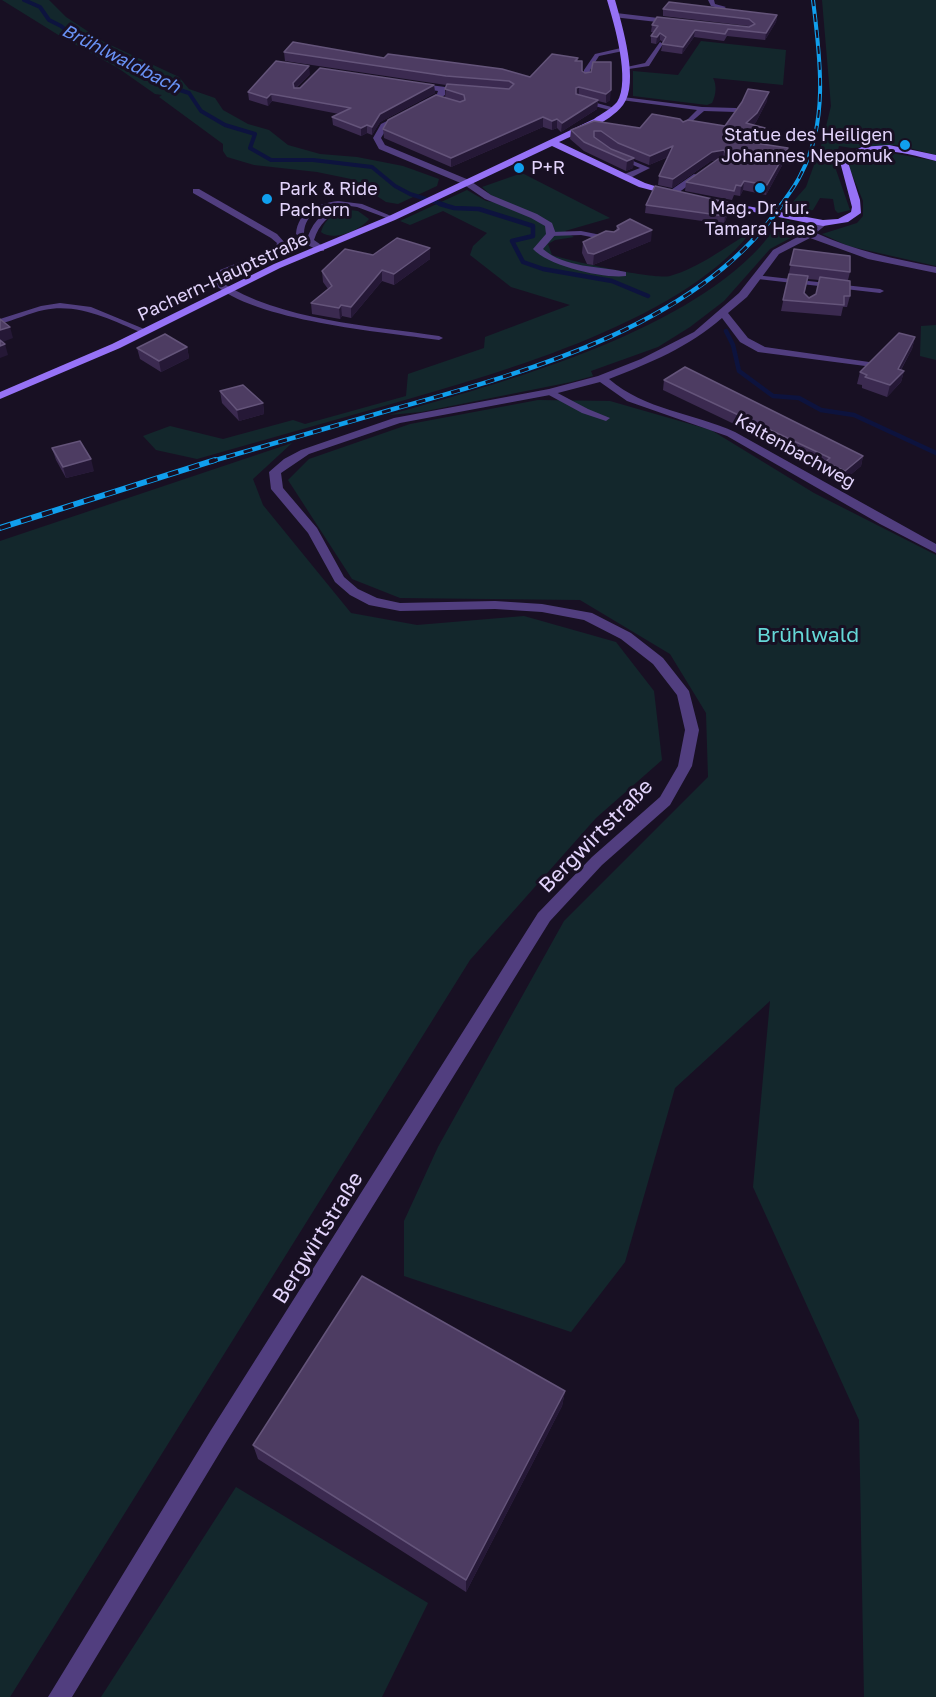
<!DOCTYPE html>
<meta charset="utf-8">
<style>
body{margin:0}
canvas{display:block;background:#181023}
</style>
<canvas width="936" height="1697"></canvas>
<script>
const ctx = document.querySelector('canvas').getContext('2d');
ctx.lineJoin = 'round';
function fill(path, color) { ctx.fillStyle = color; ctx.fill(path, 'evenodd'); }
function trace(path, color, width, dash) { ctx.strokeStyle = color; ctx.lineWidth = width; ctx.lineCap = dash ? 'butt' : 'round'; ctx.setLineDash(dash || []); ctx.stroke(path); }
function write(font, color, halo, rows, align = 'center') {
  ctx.font = font + ' "Golos Text",sans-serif'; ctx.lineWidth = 6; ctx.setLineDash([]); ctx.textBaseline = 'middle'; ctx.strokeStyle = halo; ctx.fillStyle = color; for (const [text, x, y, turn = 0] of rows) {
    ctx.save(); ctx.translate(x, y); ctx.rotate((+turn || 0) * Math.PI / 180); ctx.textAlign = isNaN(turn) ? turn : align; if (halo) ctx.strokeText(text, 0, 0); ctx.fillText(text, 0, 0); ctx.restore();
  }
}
fill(new Path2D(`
 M2,0H49L66,17L104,42L179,77L189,89L215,98L223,110L248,124L269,130L288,145L320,154L357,157L403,166L439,179L437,186L398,204L386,202L351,179L317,172L254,165L227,157L223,151V144L159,97L162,95L155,94L118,68L60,36Z
 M822,0H936V155L898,145L852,148L839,146L834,164L850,210L838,213L835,210L833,199L820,198L813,210L796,214L783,213L806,187L822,143L831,106Z
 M701,41L786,50L783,85L713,78C717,85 716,95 712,103L707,105L633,96V71L678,75Z
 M880,151L936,161V266L848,246L822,234L857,223L863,216V201L849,167C856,154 867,153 880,151Z
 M522,173L610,218L565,231L574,237L555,240L548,244L552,255C570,261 655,280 670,276C699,268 725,247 751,232C678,325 489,376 377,408C317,425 257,442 197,459L156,450L143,436L170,426L223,439L293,420L305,424L406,396L408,374L484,348L485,337L570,305L511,287L470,255L473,246L487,233L443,211L410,225L400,221L467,190L486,201L512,205L495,199L482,187Z
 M350,210L358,211L369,219C361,230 333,242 321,232C325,218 336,211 350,210Z
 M782,218L796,224V235L770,249L724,301L690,327L658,347L591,371L593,376L571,382L421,412L389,415C504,382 677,336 760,247C768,238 775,227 782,218Z
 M936,325V360L920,356L921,326Z
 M538,400L610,401L711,430L814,493L936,555V1697H864L859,1420L753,1187L770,1001L675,1088L625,1262L571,1332L404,1276V1221L438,1147L564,921L708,777L706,713L670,654L580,600L400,598L352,579L288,480L309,459L410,424Z
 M292,443L253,479L263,505L351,613L417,625L524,616L616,642L654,691L662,760L596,818L470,960L10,1697H0V541Z
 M236,1487L428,1603L382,1697H101Z`), '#13272c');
trace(new Path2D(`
 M24,0L40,7L49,20L61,26L78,40L117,55L132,68L144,70L164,85L189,93L201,111L225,125L255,134L250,148L271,160H313L372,167L395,186L410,194L445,205`), '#0d133e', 4);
trace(new Path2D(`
 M440,204L454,208L479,209L533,226V236L512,241L523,262L543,269L612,281L648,296
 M726,331L733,345L739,371L773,396L799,398L821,410L854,415L936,453`), '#0d133e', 4.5);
fill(new Path2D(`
 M708,0H714L715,4L726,7L723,9L711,6Z
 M660,42L663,44L649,66L622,70V68L645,63Z
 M621,48L623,51L599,56L590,70L589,79L584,80V70L595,54Z
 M623,97L702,107L736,108L739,110L736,112L704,111L683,129L681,128V126L697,110L621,100L620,99Z
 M582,99L615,108L616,109L613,111L580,102V100Z
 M617,156H621L650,168L628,179H622V175L640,168L617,158Z
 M694,174L701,176L674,196H668V192Z
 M193,189H199L277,234L285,243L281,251L222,275L221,282C278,320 372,326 439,336L443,338L439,340C383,332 253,321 213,283L215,272L275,248L277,243L271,238L193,193Z
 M338,201L362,204L396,218L392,220L357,207L343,205L346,207L345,209C329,214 319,224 314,240L324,247V251C318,252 312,246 306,245V242L296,234C298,211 317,204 338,201ZM341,205C325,210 314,220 308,236L304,233C305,213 323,206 341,205Z
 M581,231L611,237L615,239L611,241L581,235L551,236L547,234L551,232Z
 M755,275L880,289L884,291L880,293L758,279L754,277Z
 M60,303L91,307L149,331L142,333C111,320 79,303 44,310C29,313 15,320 0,324V319L41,306Z
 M550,389L588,409L610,418L606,421L582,413L547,394L546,392Z`), '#513e7f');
fill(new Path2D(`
 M616,13L675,20L679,22L675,24L613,17Z
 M415,83L445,87V95L425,107H419V103L437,94L438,91L412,87V83Z
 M399,115L406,117L387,128L381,138L385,145L469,180L491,195L537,214L552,223L556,234L543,249C565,268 599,266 626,272V276C605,279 548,266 533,249L546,234L545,226L531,218L485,199L463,184L379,149L373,138L381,124Z
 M820,221L828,223L816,233C855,251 895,259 936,267V273L868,259L810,238L779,254L747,297L728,313L748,338L765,347L869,362L874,365L873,367L758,352L740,342L722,318C689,347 650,363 609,379C645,410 693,413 735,432L936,544V553L880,524L727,436L627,401L600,382L550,395L400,423L309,454L281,473L283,488L317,528L344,577L358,589L377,598L400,603L495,601L542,604L592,613L631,633L663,658L689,691L699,730L692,766L670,805L602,865L550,921L225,1444L72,1697H48L211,1430L538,913L592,857L660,797L678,766L685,730L677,695L653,664L621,639L584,620L542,612L495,609L400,611L369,605L350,595L335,582L308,533L271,489L269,472L284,459L301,450L394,418L549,389L598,376L641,359L694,332L739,293L773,250L807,232Z`), '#513e7f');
fill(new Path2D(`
 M607,0H615C622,25 640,83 623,105C608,124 580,132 559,142L645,183L677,193V197L639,187L552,146L395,220L280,268L120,348L0,399V392L112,344L274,264L389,216L594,119C601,114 611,109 617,102C631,81 614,23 607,0Z
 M889,145L936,155V161C906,153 877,144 847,159L860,200L861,213L848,222L823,226L704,202L709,199L823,220L838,219L851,212L852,207L839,158L862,147Z`), '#9672f6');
const railFar2 = new Path2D(`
 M781,205C788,195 796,185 801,174C829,121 820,57 813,0`);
const railFar1 = new Path2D(`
 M209,462C272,444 335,426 397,408C530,371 701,324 782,204`);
const rail = new Path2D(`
 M0,528L215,460`);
trace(railFar2, '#109fed', 4);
trace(railFar1, '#109fed', 4.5);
trace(rail, '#109fed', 6);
trace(railFar2, '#181023', 2, [8]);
trace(railFar1, '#181023', 3, [9]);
trace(rail, '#181023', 4, [11]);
fill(new Path2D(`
 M663,9L777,15L776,22L765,40L727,36L724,41L694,37L682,54L661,51L663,42L660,40L656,44L651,43V36L654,32H651L652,25L750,27L748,26L663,16Z
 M284,52L384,58L530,77L578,58V61L582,71L585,73L591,72L610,100L606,103L598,101L597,109L561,132L557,128L552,130L543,127L451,167L384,138L383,129L445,98L446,85L285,61Z
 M310,74L296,88L434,85L435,93L380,122L372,135L367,133L361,136L333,125L332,117L339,114L272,101L268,106L249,100L248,92Z
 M767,101L756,122L753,125L765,128L763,137L756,143L786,158L766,195L743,190L740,196L734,195L732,200L685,191L686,182L717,160L711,161L672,188L658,185L659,176L668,157L649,165L634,159L633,168L626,171L584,151L570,139L571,130L640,128L683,122L725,126Z
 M646,205L729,211L724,224L645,213Z
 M617,226L651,241L593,265L587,264L582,253L583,242L614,232L616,231Z
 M430,248V259L394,285L382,281L351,318L342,316L340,319L312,314L311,303L328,289L323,282L322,271L373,255Z
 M794,249L850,272L848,280L850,296L847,307H843L841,316L781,311ZM808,279L819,280L816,294L809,298L804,294Z
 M915,337L912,349L901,370L904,371L901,382L887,397L862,388V385L857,384L860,372Z
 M187,347L189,358L161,372L140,359L137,348Z
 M664,380L863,456L861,466L843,481L823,472L824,467L663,390Z
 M220,391L263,403L264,414L239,421L222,403Z
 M52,448L94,471L66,478L56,460Z
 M565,1391L562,1406L466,1592L258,1459L253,1445Z`), '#3b2a50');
fill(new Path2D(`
 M777,15L776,22L765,40L766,33Z
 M695,30L694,37L682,54L683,47Z
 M660,33V40L656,44L657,37Z
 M309,66L310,74L293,90V83Z
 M434,85L435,93L380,122L372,135V127L380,114Z
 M579,87V96L575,97L576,88Z
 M611,90L610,100L606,103V94Z
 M769,92L767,101L756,122L745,132L746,123Z
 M271,94L272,101L268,106L267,98Z
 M598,100L597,109L561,132L562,123Z
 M543,117V127L451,167V158Z
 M557,119V128L552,130V121Z
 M367,125V133L361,136V128Z
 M765,128L763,137L748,151L749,142Z
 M673,146L672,155L649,165L650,156Z
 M788,148L786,158L766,195L767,185Z
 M724,150L723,159L711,161L672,188L673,179L712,152Z
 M634,158L633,168L626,171L627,161Z
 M744,181L743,190L740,196L741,186Z
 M730,203L729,211L724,224L725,216Z
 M652,230L651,241L593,265L594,254Z
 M430,248V259L394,285V274Z
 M382,270V281L351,318V307Z
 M341,305L342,316L340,319L339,308Z
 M10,327L13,338L0,343V330Z
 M915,337L912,349L895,380L898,369Z
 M5,344L8,355L0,358V346Z
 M187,347L189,358L161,372L159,361Z
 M904,371L901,382L887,397L890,385Z
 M263,403L264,414L239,421L237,410Z
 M863,456L861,466L843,481L845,471Z
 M91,459L94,471L66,478L63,467Z
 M565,1391L562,1406L466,1592V1580Z`), '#251836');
const building = new Path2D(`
 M669,2L777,15L766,33L728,29L725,34L695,30L683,47L662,44L666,37L660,33L657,37L651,36L658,26L652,25L657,17L749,27L755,24L749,19L663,9Z
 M293,42L384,58L388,54L502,69L530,77L552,54L578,58L575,61H582V71L585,73L591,72L593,62H611V90L606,94L579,87L576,88V94L598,100L562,123L557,119L552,121L543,117L451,158L383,129L388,120L436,95L460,102L465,100L464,95L445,89L447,84L509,89L514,84L509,81L446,76L284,52Z
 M276,61L309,66L293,83L294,88H300L320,68L434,85L380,114L372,127L367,125L361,128L332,117L351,108L271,94L267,98L248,92Z
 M748,89L769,92L757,113L746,123L765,128L749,142L788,148L767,185L744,181L741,186L736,185L734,191L686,182L718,159L727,156L724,150L712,152L673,179L659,176L673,146L650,156L618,143L601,131H594V137L611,149L634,158L627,161L584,142L571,130L594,121L640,128L652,114L680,119L683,122L688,120L725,126L742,102Z
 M655,186L730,203L725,216L646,205Z
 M630,219L652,230L594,254L588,253L583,242L606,231L614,232L619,229L617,226Z
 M397,238L430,248L394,274L382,270L351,307L341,305L339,308L311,303L332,286L322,271L345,249L373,255Z
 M794,249L850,256V272L790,265Z
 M789,274L808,276L804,293L809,298L816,294L820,277L850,281V296H844V305L783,300Z
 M0,319L10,327L0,330Z
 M899,333L915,337L898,369L904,371L890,385L865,377L867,375L860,372Z
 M165,334L187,347L159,361L137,348Z
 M0,340L5,344L0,346Z
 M685,367L863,456L845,471L825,462L830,458L664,380Z
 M243,385L263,403L237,410L220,391Z
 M80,441L91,459L63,467L52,448Z
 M362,1276L565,1391L466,1580L253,1445Z`);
fill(building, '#4d3c62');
trace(building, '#64547a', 1.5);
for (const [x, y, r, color] of [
 [905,145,6,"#109fed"],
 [519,168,6,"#109fed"],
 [760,188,6,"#109fed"],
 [267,199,6,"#109fed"]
]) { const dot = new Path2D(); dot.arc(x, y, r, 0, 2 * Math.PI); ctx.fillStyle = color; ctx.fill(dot); trace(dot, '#181023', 2); }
write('italic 18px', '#6992f5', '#181023', [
 ["Brühlwaldbach",121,59,27]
]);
write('18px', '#e3d4fc', '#181023', [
 ["Statue des Heiligen",893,135,"right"],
 ["Johannes Nepomuk",893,156,"right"],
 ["P+R",531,168],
 ["Park & Ride",279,189],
 ["Pachern",279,210],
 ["Mag. Dr. iur.",760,208,"center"],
 ["Tamara Haas",760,229,"center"]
], 'left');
write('18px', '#e3d4fc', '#181023', [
 ["Pachern-Hauptstraße",223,277,-25],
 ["Kaltenbachweg",795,451,29]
]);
write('21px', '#65d7d7', '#181023', [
 ["Brühlwald",808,635]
]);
write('21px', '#e3d4fc', '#181023', [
 ["Bergwirtstraße",596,836,-45],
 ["Bergwirtstraße",318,1238,-58]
]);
</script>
